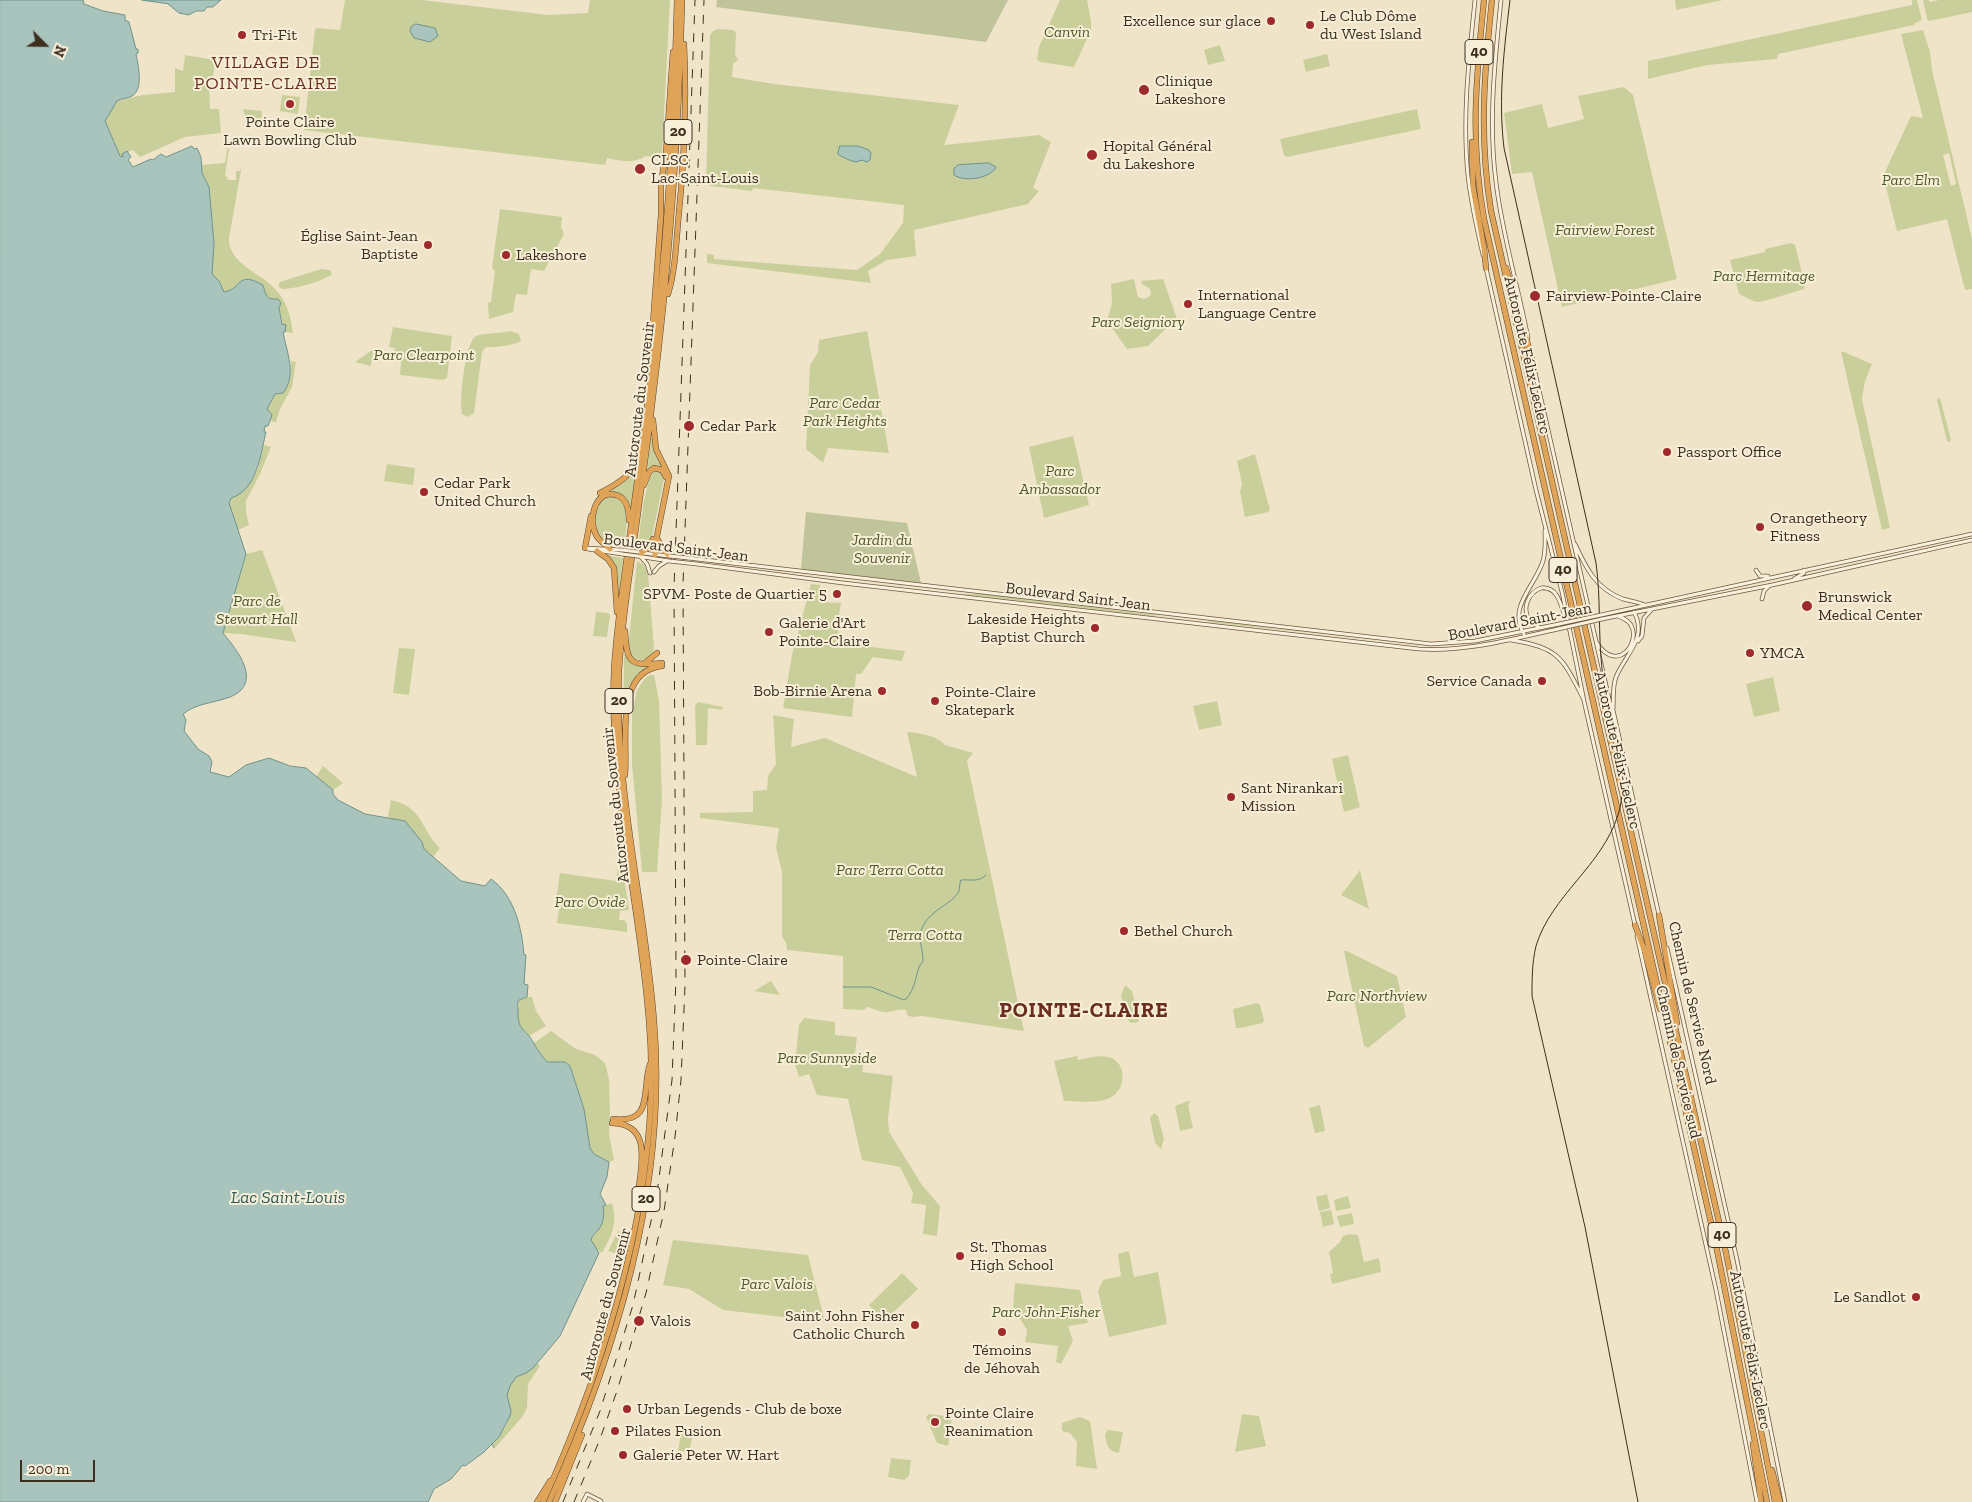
<!DOCTYPE html>
<meta charset="utf-8">
<style>
body{margin:0}
#map{position:relative;width:1972px;height:1502px;overflow:hidden;background:#f0e4c8;font-family:"Zilla Slab",serif}
canvas{display:block}
.north{position:absolute;left:20px;top:20px;width:50px;height:50px;-webkit-text-stroke:4px #f7eed8;paint-order:stroke;rotate:113deg;font-size:14px;font-weight:700;line-height:20px;text-align:center;color:#3d2e20}
.north::after{content:'';display:block;margin:auto;width:18px;height:22px;background:#3d2e20;clip-path:polygon(50% 0,100% 100%,50% 72%,0 100%)}
.scale{position:absolute;left:20px;top:1460px;width:75px;height:22px;box-sizing:border-box;border:2px solid #3d2e20;border-top:0;padding-left:6px;font-size:15px;line-height:18px;white-space:nowrap;color:#3d2e20;-webkit-text-stroke:4px #f7eed8;paint-order:stroke}
</style>
<div id="map">
<canvas width="1972" height="1502"></canvas>
<div class="north">N</div>
<div class="scale">200 m</div>
</div>
<script>
const ctx = document.querySelector('canvas').getContext('2d');
ctx.lineJoin = 'round';
function fill(path, color) { ctx.fillStyle = color; ctx.fill(path, 'evenodd'); }
function trace(path, color, width, dash) { ctx.strokeStyle = color; ctx.lineWidth = width; ctx.lineCap = dash ? 'butt' : 'round'; ctx.setLineDash(dash || []); ctx.stroke(path); }
function write(font, color, halo, rows, align = 'center') {
  ctx.font = font + ' "Zilla Slab",serif'; ctx.lineWidth = 4; ctx.setLineDash([]); ctx.textBaseline = 'middle'; ctx.strokeStyle = halo; ctx.fillStyle = color; for (const [text, x, y, turn = 0] of rows) {
    ctx.save(); ctx.translate(x, y); ctx.rotate((+turn || 0) * Math.PI / 180); ctx.textAlign = isNaN(turn) ? turn : align; if (halo) ctx.strokeText(text, 0, 0); ctx.fillText(text, 0, 0); ctx.restore();
  }
}
fill(new Path2D(`
 M345,0H422L548,15L588,13L590,0H670L662,153H654L653,157L646,156C633,164 621,161 607,158L605,165L304,130L315,29L317,28L340,30Z
 M1060,0H1087L1091,21V30L1074,67L1040,62L1037,59L1039,47Z
 M1675,0H1723L1676,10Z
 M1912,0H1917L1922,20L1915,23L1914,25L1778,54L1777,59L1707,65L1648,79V61L1912,5Z
 M1923,0H1929L1930,2L1939,0H1972V12L1929,21L1927,19Z
 M717,29L733,30L736,32L735,54L738,60L733,64L732,77L774,84L959,105L944,145L1039,135L1051,142L1033,188L1039,191L1028,204L914,230L916,256L887,260L868,271L871,283L707,263V254L714,255V259L857,270L880,254L903,223L904,205L753,188L752,191L710,186L706,183L710,36L712,32Z
 M1923,30L1930,52L1932,70L1972,239V289L1965,290L1947,219L1897,231L1884,179L1885,172L1911,116L1923,118L1901,34ZM1949,153L1956,184L1951,186L1943,155Z
 M1220,45L1225,61L1208,65L1204,50Z
 M1327,54L1330,66L1306,72L1303,60Z
 M185,55L215,60L213,80H209L210,109H219L221,133L185,137L140,157L133,150L123,154L122,157L120,156L105,121L116,101L143,95L175,92V68L183,71Z
 M1624,87L1633,95L1677,279L1562,307L1532,172L1512,174L1504,113L1542,104L1548,128L1584,119L1578,96Z
 M282,95L300,97L298,114L280,111Z
 M243,109L262,111L261,126L247,124Z
 M1417,109L1421,129L1287,157L1284,155L1280,139Z
 M227,149H229L225,176L227,177L228,180H236V171H240L242,165L229,238C228,264 262,273 276,290C287,302 291,317 293,333L285,332L279,308L281,303L266,296L263,285C236,270 243,289 224,292L219,281L212,274L214,244L207,183L202,173L201,165L225,163Z
 M500,209L562,217L561,227L564,234L544,271L531,269L527,295L516,294L513,312L489,319L488,303L491,302L495,271L492,268Z
 M1791,243L1795,245L1805,285L1804,289C1797,291 1761,303 1757,302C1751,301 1745,296 1739,294L1730,260L1765,252V249Z
 M321,269L330,270L332,274C322,282 294,289 282,289L278,286L280,282Z
 M1134,279L1138,297L1144,299L1150,296C1153,288 1147,287 1142,284L1141,281L1163,279L1177,319V322L1169,326L1148,346L1127,349L1107,321L1112,303L1111,284Z
 M393,327L452,336L447,378L443,380L400,375L401,362L394,361L395,348L389,347Z
 M511,331L519,334L521,341C515,345 493,348 486,347L482,352L474,413L467,417L462,414C459,402 465,342 476,336C483,333 502,333 511,331Z
 M867,331L889,453L828,448L823,463L806,449L810,365L818,352L819,340Z
 M372,350L373,351L371,366L355,362Z
 M1841,352H1844L1872,364L1865,381L1862,399L1890,528L1882,530Z
 M291,361L296,362L292,387L280,409L276,422L269,421L271,418L267,409L275,393L279,394C291,387 290,374 291,361Z
 M1940,398L1951,440L1949,442L1947,441L1937,400Z
 M1073,436L1089,505L1044,518L1029,447Z
 M652,437L663,467L647,473L651,438Z
 M263,445L271,447L260,474L246,501V512L249,525L238,530L229,503L231,498C241,495 254,479 258,469C259,464 259,460 262,454H261L263,450Z
 M1255,454L1270,510L1268,512L1245,517L1240,491L1242,484L1237,461Z
 M387,464L415,468L413,485L384,481Z
 M635,467L637,468L632,506H630L625,498L610,490L627,479Z
 M656,470L664,475V479L651,542L646,548L638,547C640,532 644,477 656,470Z
 M614,495L624,502L628,514L624,547L604,542C592,531 593,508 604,497Z
 M262,550L267,563L296,642L241,634L223,633L246,554Z
 M605,555L623,558L619,593H618L615,566Z
 M637,561L644,565L648,573L654,648L652,655C646,661 639,661 631,656L628,648Z
 M811,584L820,585L819,602L841,603C839,617 833,635 846,644L905,651L902,661L873,657L861,674H856L852,717L783,708L792,655Z
 M961,594H983L1157,615L1152,616Z
 M596,612L608,613L610,615L607,637L593,636Z
 M1211,621L1352,637L1207,622Z
 M399,648L415,649L409,695L393,693Z
 M624,654L630,661L653,666L635,680L623,738Z
 M650,675H654L659,700L662,800L657,872H642L632,764V715L637,690L645,678Z
 M1773,677L1780,711L1754,717L1746,684Z
 M1217,701L1222,725L1199,730L1193,706Z
 M698,702L723,707L722,710L708,708L707,745H696L695,706Z
 M773,715L794,719L791,747L825,738L917,777L907,732C919,733 937,735 945,745L973,753L967,761L1024,1031L922,1016L914,1017L908,1016L906,1010C897,1009 896,1011 888,1012C880,1013 874,1008 867,1007L864,1010L843,1009V956L787,950L786,943L782,936V872L776,848L779,828L700,818V813L753,812V791L767,790L768,776L776,764Z
 M1348,755L1360,807L1344,812L1332,759Z
 M323,766L343,783L333,790L316,777Z
 M391,800C424,807 421,831 440,848L433,857L424,849L422,842L388,817Z
 M618,868H621L623,871L629,910L620,911L619,920H624L627,923V932L557,923L559,909L555,908L560,873L616,881Z
 M1360,870L1369,909L1341,895Z
 M1344,951H1347L1397,976L1406,1017L1368,1048L1364,1046Z
 M771,981L780,995L754,991Z
 M1125,985L1132,991L1139,1019L1138,1022L1132,1023L1129,1022L1121,995Z
 M527,997H532L536,1011L546,1026L529,1036L522,1030L518,1023V1001Z
 M1257,1003L1260,1005L1264,1020L1263,1023L1240,1028H1236L1233,1009Z
 M804,1018L835,1022V1035L857,1037L855,1053L851,1055L850,1060L855,1063L859,1059H864L862,1072L893,1076L888,1119L889,1132L922,1185L940,1206L937,1236L923,1234L926,1205L911,1203L913,1193L900,1167L862,1160L848,1099L817,1095L809,1074L799,1077L795,1064L799,1025Z
 M551,1031L576,1049L595,1055L605,1063L609,1079L610,1113L609,1135L614,1160L609,1162L594,1154L590,1148L584,1109L570,1066L565,1063L547,1062L534,1045V1043Z
 M1077,1056L1078,1060C1088,1058 1099,1055 1109,1057C1128,1063 1126,1090 1110,1098C1097,1104 1078,1101 1064,1101L1054,1061Z
 M1188,1101L1190,1102L1188,1106L1193,1128L1180,1131L1175,1106Z
 M1320,1105L1325,1131L1315,1133L1309,1108Z
 M1154,1113L1158,1116L1164,1139L1161,1149L1155,1143L1150,1118Z
 M1327,1194L1330,1208L1319,1211L1316,1197Z
 M1348,1196L1351,1208L1336,1211L1334,1200Z
 M612,1203C618,1223 612,1235 602,1253L595,1248L591,1240C592,1235 595,1234 598,1230C603,1224 605,1213 603,1206Z
 M1331,1210L1334,1224L1323,1227L1320,1212Z
 M1352,1213L1354,1224L1340,1227L1337,1216Z
 M618,1231L628,1233L622,1255L608,1251Z
 M1349,1234L1358,1235L1364,1262L1379,1258L1381,1272L1332,1284L1330,1274L1333,1273L1329,1252L1340,1242L1343,1236Z
 M673,1240L808,1255L825,1322L723,1310L689,1289L663,1285Z
 M1129,1251L1134,1277L1158,1272L1167,1324L1109,1337L1098,1291L1103,1280L1121,1276L1118,1254Z
 M902,1273L918,1289L884,1321L869,1305Z
 M1015,1283L1080,1290L1088,1323L1068,1326L1073,1341L1061,1364L1056,1362L1058,1346L1025,1342L1027,1330L1013,1307Z
 M537,1363L540,1366L528,1384L527,1408L523,1416L495,1448L492,1444C498,1437 505,1429 508,1421C512,1410 504,1397 510,1385C516,1374 529,1373 537,1363Z
 M929,1414L952,1417L948,1446L937,1443L926,1417Z
 M1242,1414L1259,1416L1266,1446L1235,1452Z
 M1080,1417L1090,1421L1097,1469L1076,1466L1077,1442L1070,1433L1062,1431V1423Z
 M682,1428L694,1430L689,1452L678,1451Z
 M1108,1430L1123,1432L1119,1453C1107,1451 1107,1445 1105,1434Z
 M891,1458L911,1460L909,1476L904,1480L888,1477Z`), '#c9cf9b');
fill(new Path2D(`
 M717,0H1008L986,42L716,7Z
 M806,512L907,523L921,583L801,569Z`), '#bfc49a');
const water = new Path2D(`
 M0,0H83L84,4L103,11L125,15V20L129,22L136,49H138V53L136,54C138,65 144,89 132,96C127,99 121,98 117,101L105,121L120,156L123,157L122,154L127,151L131,157L128,160L133,167L151,159L153,160L161,154L166,157L192,146L194,149L197,148L201,157L202,173L209,187L214,244L212,274L219,281L224,292C243,289 236,270 263,285C266,295 266,300 278,299L281,303L279,308L282,324L286,325L285,332H283C287,353 297,375 283,393L275,394L267,409L272,415L268,426H265L264,432H266C261,451 258,490 231,498L229,503L246,554L223,633C237,650 264,683 230,697C214,703 197,703 183,714L186,720L184,731L198,749L209,756L212,762L210,772L229,777L246,765L269,758L290,766L306,768L333,790V794L338,800L365,814L405,821L422,842L424,849L461,881L485,886L491,879C514,895 522,928 524,955H526L524,984L528,985L527,997L519,1000C516,1005 518,1006 518,1011C518,1033 525,1027 533,1042C537,1049 541,1055 547,1062H565L570,1066L584,1109L590,1148L594,1154L609,1162L607,1177L600,1194L606,1205L603,1206C605,1213 603,1225 598,1230C595,1234 592,1235 591,1240L599,1253L560,1336L533,1368L526,1373L516,1377L510,1386L507,1395L511,1411L510,1416L499,1437L484,1452L465,1466L463,1465L451,1479L434,1489L428,1502H0Z
 M142,0H221L213,7H207L204,11H196L189,15L179,13L168,4Z
 M416,24L435,28L438,36L430,42L414,38L410,31L411,27Z
 M840,146H858L869,150L871,153L870,160L867,162L862,160L856,162C851,161 841,157 838,154Z
 M989,163L996,167L995,169C987,179 964,182 954,175V168L958,165Z`);
fill(water, '#a9c4bc');
trace(water, '#6f938a', 1);
trace(new Path2D(`
 M843,987H871L904,1000L906,999C915,989 915,979 919,967C920,964 923,963 923,960C923,949 917,937 923,926C931,909 953,904 959,891C960,888 959,884 961,880C970,879 978,883 986,875
 M492,1444L494,1448`), '#6f938a', 1);
const secondary = new Path2D(`
 M1475,0C1469,59 1462,117 1468,176C1471,203 1477,229 1483,255
 M1501,0C1495,61 1488,121 1496,182C1502,234 1518,286 1528,338
 M1486,268L1536,490L1562,592L1584,701L1635,925
 M1532,359L1610,703L1613,710L1659,915
 M1575,544C1586,568 1596,589 1623,599C1630,601 1638,602 1645,605
 M585,548L622,550
 M588,549L622,554
 M643,553L669,556
 M637,556L669,561
 M641,557L647,564L650,573
 M688,558L1431,644L1475,641L1559,624
 M697,564L843,583L1419,649C1467,652 1512,639 1558,629
 M1756,570L1760,576H1768
 M654,572L659,566L667,561
 M1794,579L1804,573V570
 M1762,599L1764,591L1769,586
 M1601,615L1972,534
 M1602,619L1772,585L1972,540
 M1540,628L1529,620C1522,608 1528,593 1541,588C1559,586 1561,607 1566,620
 M1524,634C1507,607 1536,585 1543,561C1546,551 1545,540 1545,530
 M1511,640C1559,648 1562,657 1583,698
 M1638,641L1642,636L1644,618L1652,609
 M1597,643C1617,674 1641,643 1631,625C1628,620 1623,618 1618,616
 M1613,709C1614,699 1612,688 1616,677C1625,655 1648,638 1634,612
 M1637,936L1716,1290L1757,1502
 M1667,948L1737,1260L1785,1502
 M583,1502L587,1494L601,1501V1502`);
const highway = new Path2D(`
 M1484,0C1476,78 1470,141 1484,219L1716,1245L1767,1502
 M1492,0C1484,74 1479,137 1491,211L1726,1253L1775,1502
 M1472,142L1473,187L1484,248L1486,268
 M1506,268L1532,359
 M668,294C675,272 676,246 678,223C684,164 687,104 684,44
 M651,350L661,215V183L666,153L673,52
 M653,420L656,449L669,476L656,541L655,555
 M644,485L649,472L654,468L662,470L666,477
 M600,493C623,481 630,477 639,452
 M658,540L662,549L670,556
 M585,548L591,516
 M610,549C605,544 599,541 596,535C589,521 593,497 609,494C625,494 629,506 629,520
 M597,551L608,559L614,568L617,612
 M641,553L650,547L653,539
 M625,631C627,663 629,666 662,663
 M645,663L657,653
 M625,775C628,741 614,671 662,666
 M1659,915L1677,1023
 M1635,925L1644,949L1660,1009
 M613,1119C655,1124 641,1090 650,1064
 M612,1123C653,1124 641,1166 638,1194
 M1753,1444L1761,1502
 M1772,1470L1780,1502
 M537,1502L550,1481
 M543,1502C609,1356 663,1183 649,1021C640,904 609,788 614,671C616,632 622,594 627,556C635,496 644,435 651,374C667,250 674,125 677,0
 M549,1502C616,1353 668,1186 654,1021C645,904 614,788 619,671C621,635 626,599 631,564C638,511 646,458 652,405C669,270 679,136 682,0
 M555,1502L582,1435`);
trace(secondary, '#6f573f', 4.5);
trace(highway, '#5b4430', 6);
trace(secondary, '#faf1dc', 3);
trace(highway, '#e0a458', 5);
trace(new Path2D(`
 M1510,0C1504,50 1498,98 1504,148L1596,563C1601,598 1598,634 1602,669C1608,717 1633,767 1618,815C1602,866 1551,896 1536,946C1532,963 1532,979 1532,996L1585,1227L1638,1502`), '#3d2e20', 1);
trace(new Path2D(`
 M563,1502L600,1411L633,1305L657,1193L672,1080L676,978L674,588L695,0
 M574,1502L600,1439L618,1388L646,1293L664,1211L675,1137L681,1080L685,986L683,585L704,0`), '#3d2e20', 1, [9, 9]);
const secondaryBridge = new Path2D(`
 M622,550L638,552
 M622,554L637,556
 M670,556L688,558
 M669,561L697,564
 M1559,624L1601,615
 M1558,629L1602,619`);
trace(secondaryBridge, '#6f573f', 4.5, []);
trace(secondaryBridge, '#faf1dc', 3);
for (const [x, y, r, color] of [
 [1271,21,5,"#9e2a2b"],
 [1310,25,5,"#9e2a2b"],
 [242,35,5,"#9e2a2b"],
 [1144,90,6,"#9e2a2b"],
 [290,104,5,"#9e2a2b"],
 [1092,155,6,"#9e2a2b"],
 [640,169,6,"#9e2a2b"],
 [428,245,5,"#9e2a2b"],
 [506,255,5,"#9e2a2b"],
 [1535,296,6,"#9e2a2b"],
 [1188,304,5,"#9e2a2b"],
 [689,426,6,"#9e2a2b"],
 [1667,452,5,"#9e2a2b"],
 [424,492,5,"#9e2a2b"],
 [1760,527,5,"#9e2a2b"],
 [837,594,5,"#9e2a2b"],
 [1807,606,6,"#9e2a2b"],
 [1095,628,5,"#9e2a2b"],
 [769,632,5,"#9e2a2b"],
 [1750,653,5,"#9e2a2b"],
 [1542,681,5,"#9e2a2b"],
 [882,691,5,"#9e2a2b"],
 [935,701,5,"#9e2a2b"],
 [1231,797,5,"#9e2a2b"],
 [1124,931,5,"#9e2a2b"],
 [686,960,6,"#9e2a2b"],
 [960,1256,5,"#9e2a2b"],
 [1916,1297,5,"#9e2a2b"],
 [639,1321,6,"#9e2a2b"],
 [915,1325,5,"#9e2a2b"],
 [1002,1332,5,"#9e2a2b"],
 [627,1409,5,"#9e2a2b"],
 [935,1422,5,"#9e2a2b"],
 [615,1431,5,"#9e2a2b"],
 [623,1455,5,"#9e2a2b"]
]) { const dot = new Path2D(); dot.arc(x, y, r, 0, 2 * Math.PI); ctx.fillStyle = color; ctx.fill(dot); trace(dot, '#f7eed8', 2); }
for (const [x, y, w] of [
 [1479,52,28],
 [678,132,28],
 [1563,570,28],
 [619,701,28],
 [646,1199,28],
 [1722,1235,28]
]) { const box = new Path2D(); box.roundRect(x - w / 2, y - 12.5, w, 25, 4); ctx.fillStyle = '#f7eed8'; ctx.fill(box); trace(box, '#3d2e20', 1); }
write('bold 15px', '#3d2e20', null, [
 ["40",1479,52],
 ["20",678,132],
 ["40",1563,570],
 ["20",619,701],
 ["20",646,1199],
 ["40",1722,1235]
]);
write('16px', '#3d2e20', '#f7eed8', [
 ["Le Club Dôme",1320,16],
 ["du West Island",1320,34],
 ["Excellence sur glace",1261,21,"right"],
 ["Tri-Fit",252,35],
 ["Clinique",1155,81],
 ["Lakeshore",1155,99],
 ["Pointe Claire",290,122,"center"],
 ["Lawn Bowling Club",290,140,"center"],
 ["Hopital Général",1103,146],
 ["du Lakeshore",1103,164],
 ["CLSC",651,160],
 ["Lac-Saint-Louis",651,178],
 ["Église Saint-Jean",418,236,"right"],
 ["Baptiste",418,254,"right"],
 ["Lakeshore",516,255],
 ["International",1198,295],
 ["Language Centre",1198,313],
 ["Fairview-Pointe-Claire",1546,296],
 ["Cedar Park",700,426],
 ["Passport Office",1677,452],
 ["Cedar Park",434,483],
 ["United Church",434,501],
 ["Orangetheory",1770,518],
 ["Fitness",1770,536],
 ["SPVM- Poste de Quartier 5",827,594,"right"],
 ["Brunswick",1818,597],
 ["Medical Center",1818,615],
 ["Lakeside Heights",1085,619,"right"],
 ["Baptist Church",1085,637,"right"],
 ["Galerie d'Art",779,623],
 ["Pointe-Claire",779,641],
 ["YMCA",1760,653],
 ["Service Canada",1532,681,"right"],
 ["Bob-Birnie Arena",872,691,"right"],
 ["Pointe-Claire",945,692],
 ["Skatepark",945,710],
 ["Sant Nirankari",1241,788],
 ["Mission",1241,806],
 ["Bethel Church",1134,931],
 ["Pointe-Claire",697,960],
 ["St. Thomas",970,1247],
 ["High School",970,1265],
 ["Le Sandlot",1906,1297,"right"],
 ["Saint John Fisher",905,1316,"right"],
 ["Catholic Church",905,1334,"right"],
 ["Valois",650,1321],
 ["Témoins",1002,1350,"center"],
 ["de Jéhovah",1002,1368,"center"],
 ["Urban Legends - Club de boxe",637,1409],
 ["Pointe Claire",945,1413],
 ["Reanimation",945,1431],
 ["Pilates Fusion",625,1431],
 ["Galerie Peter W. Hart",633,1455]
], 'left');
write('italic 16px', '#4d5a26', '#f7eed8', [
 ["Canvin",1067,32],
 ["Parc Elm",1911,180],
 ["Fairview Forest",1605,230],
 ["Parc Hermitage",1764,276],
 ["Parc Seigniory",1138,322],
 ["Parc Clearpoint",424,355],
 ["Parc Cedar",845,403],
 ["Park Heights",845,421],
 ["Parc",1060,471],
 ["Ambassador",1060,489],
 ["Jardin du",882,540],
 ["Souvenir",882,558],
 ["Parc de",257,601],
 ["Stewart Hall",257,619],
 ["Parc Terra Cotta",890,870],
 ["Parc Ovide",590,902],
 ["Terra Cotta",925,935],
 ["Parc Northview",1377,996],
 ["Parc Sunnyside",827,1058],
 ["Parc Valois",777,1284],
 ["Parc John-Fisher",1046,1312]
]);
write('16px', '#3d2e20', '#f7eed8', [
 ["Autoroute Félix-Leclerc",1527,355,77],
 ["Autoroute du Souvenir",640,399,-83],
 ["Boulevard Saint-Jean",676,548,7],
 ["Boulevard Saint-Jean",1078,597,7],
 ["Boulevard Saint-Jean",1520,622,-11],
 ["Autoroute Félix-Leclerc",1617,750,77],
 ["Autoroute du Souvenir",616,805,-96],
 ["Chemin de Service Nord",1692,1003,77],
 ["Chemin de Service sud",1678,1062,77],
 ["Autoroute du Souvenir",606,1304,-75],
 ["Autoroute Félix-Leclerc",1750,1350,79]
]);
ctx.letterSpacing = '1px';
write('18px', '#6b2e1e', '#f7eed8', [
 ["VILLAGE DE",266,63],
 ["POINTE-CLAIRE",266,84]
]);
ctx.letterSpacing = '0px';
write('italic 18px', '#2f5d5a', '#f7eed8', [
 ["Lac Saint-Louis",288,1198]
]);
ctx.letterSpacing = '1px';
write('bold 21px', '#6b2e1e', '#f7eed8', [
 ["POINTE-CLAIRE",1084,1011]
]);
ctx.letterSpacing = '0px';
</script>
